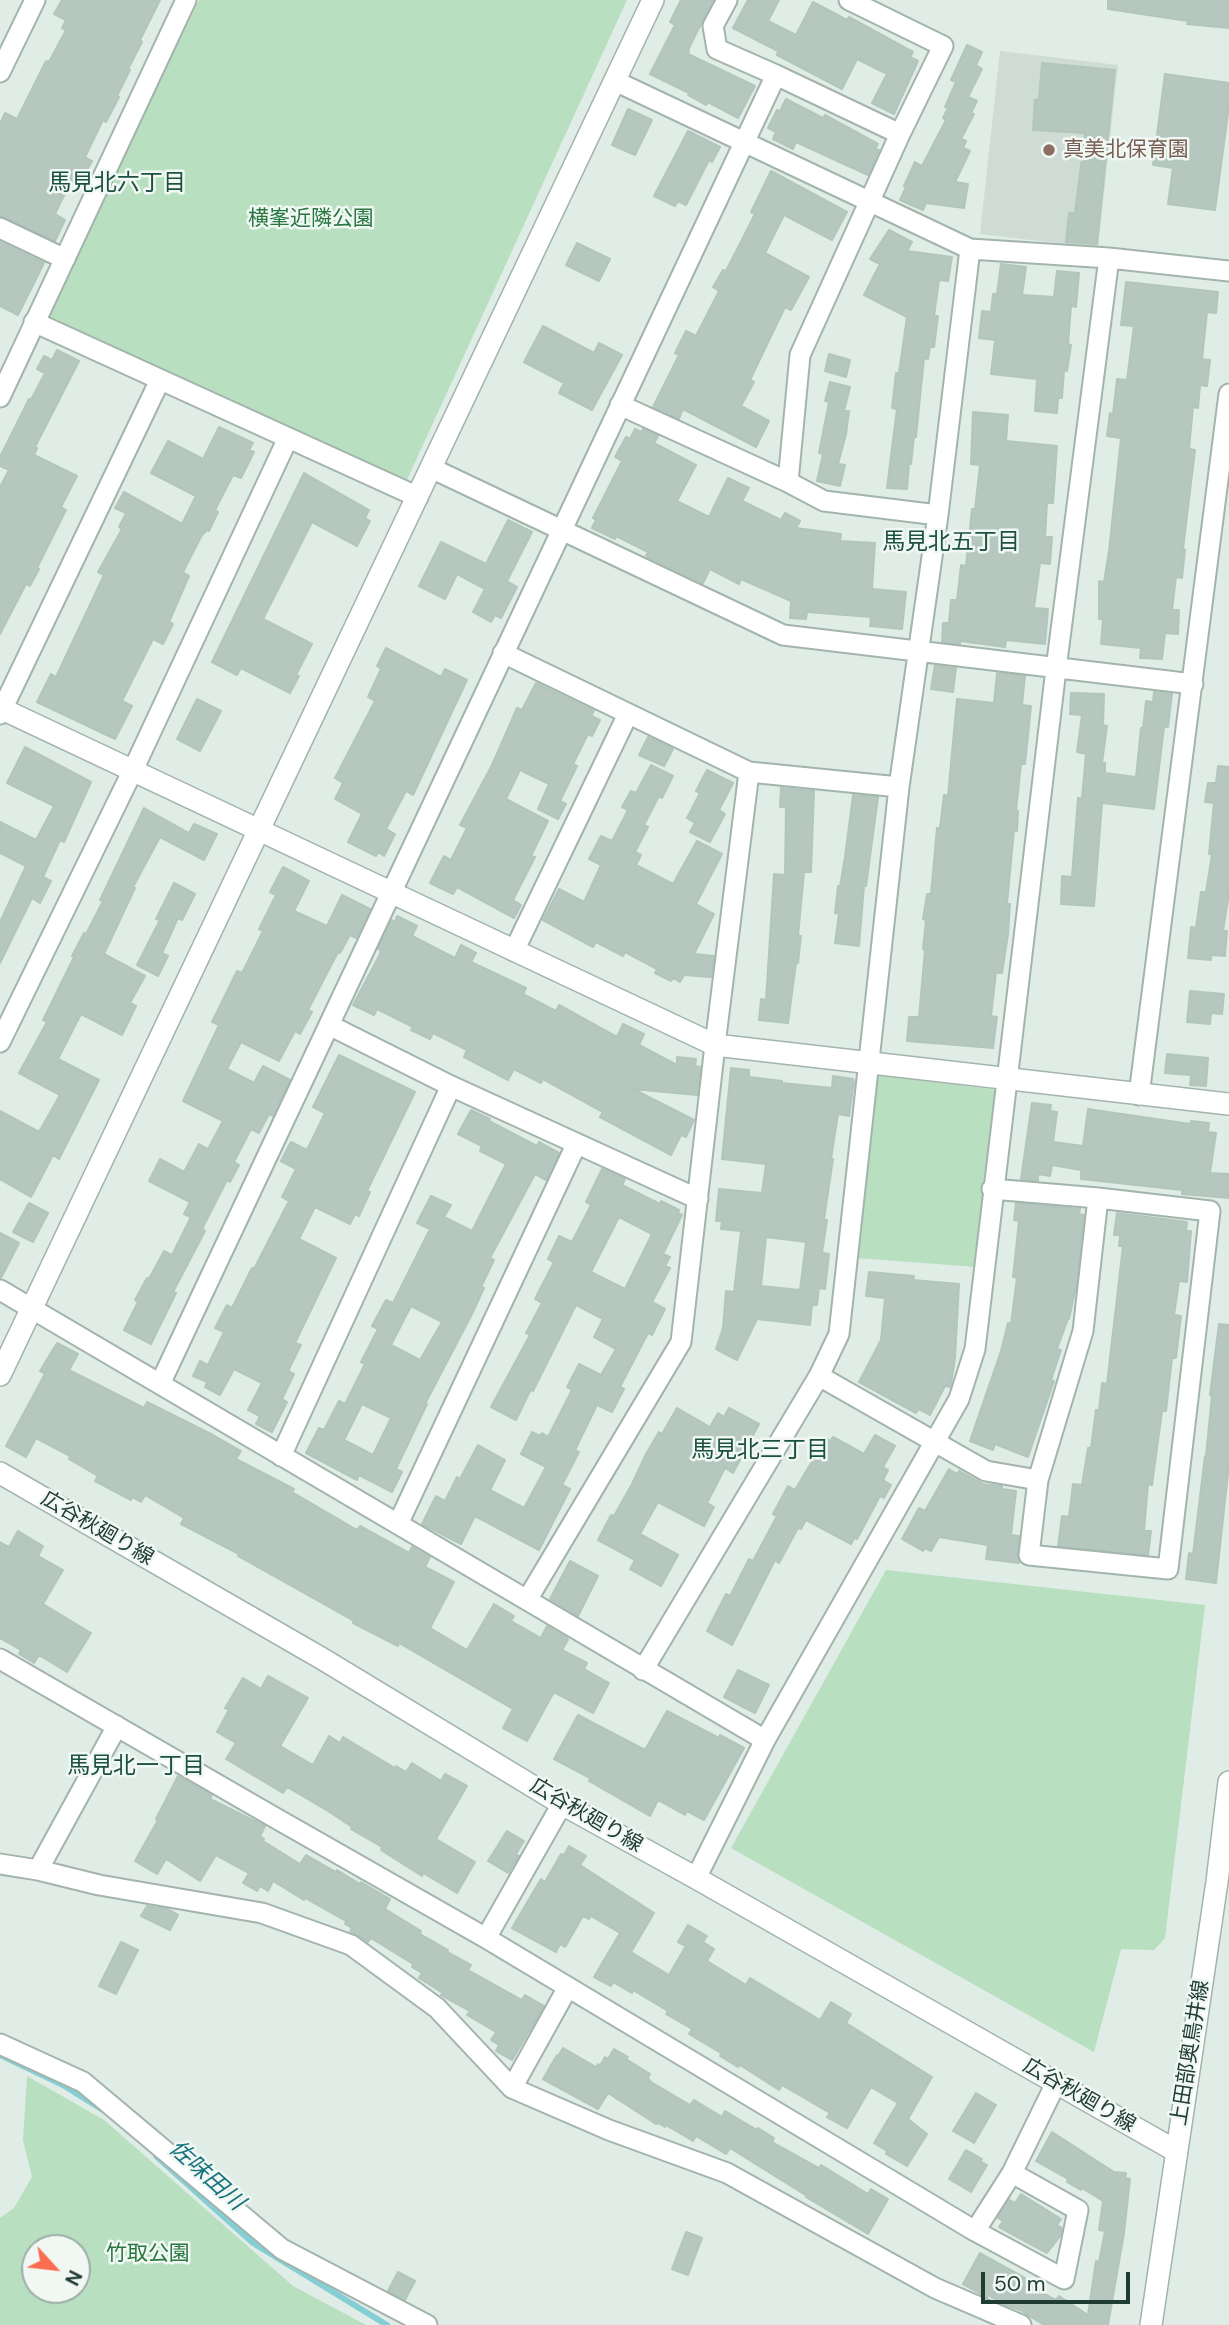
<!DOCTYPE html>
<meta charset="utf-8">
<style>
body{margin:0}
#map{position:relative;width:1229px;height:2325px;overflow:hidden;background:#e0ece6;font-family:"DM Sans",sans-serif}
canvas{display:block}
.north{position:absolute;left:21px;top:2234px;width:70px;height:70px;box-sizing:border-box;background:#f1f8f4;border:2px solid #9dada7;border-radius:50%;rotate:117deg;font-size:19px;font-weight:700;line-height:28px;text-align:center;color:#203d33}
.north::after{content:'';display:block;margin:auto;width:24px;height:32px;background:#fa6d51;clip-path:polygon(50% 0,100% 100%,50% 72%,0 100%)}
.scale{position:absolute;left:981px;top:2272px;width:149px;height:32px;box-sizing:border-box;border:4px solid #203d33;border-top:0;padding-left:9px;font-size:21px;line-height:24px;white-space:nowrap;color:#203d33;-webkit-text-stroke:5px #f1f8f4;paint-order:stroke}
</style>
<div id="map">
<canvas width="1229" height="2325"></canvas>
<div class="north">N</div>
<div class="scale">50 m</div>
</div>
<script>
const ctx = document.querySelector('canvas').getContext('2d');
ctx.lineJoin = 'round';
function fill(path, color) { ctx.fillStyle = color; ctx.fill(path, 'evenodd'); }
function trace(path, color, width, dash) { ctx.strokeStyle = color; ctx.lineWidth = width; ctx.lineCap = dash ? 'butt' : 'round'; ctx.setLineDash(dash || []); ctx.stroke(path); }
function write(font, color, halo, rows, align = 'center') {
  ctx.font = font + ' "DM Sans","Noto Sans JP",sans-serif'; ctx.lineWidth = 5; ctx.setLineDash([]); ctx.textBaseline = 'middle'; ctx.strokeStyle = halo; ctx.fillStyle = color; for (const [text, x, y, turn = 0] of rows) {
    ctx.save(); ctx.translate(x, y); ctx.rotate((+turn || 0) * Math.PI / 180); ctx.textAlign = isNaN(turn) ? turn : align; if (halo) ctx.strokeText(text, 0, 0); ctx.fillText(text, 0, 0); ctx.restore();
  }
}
fill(new Path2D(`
 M1000,51L1118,65L1098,248L980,234Z`), '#cedcd5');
fill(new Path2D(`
 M199,0H627L406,482L47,316Z
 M878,1075L997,1090L977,1267L857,1258Z
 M886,1570L1205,1605L1165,1938L1154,1950L1121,1949L1094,2052L731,1848Z
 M27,2076L104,2120L293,2286L366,2325H0V2218L14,2208L32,2177L23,2140ZM35,2248H77V2290H35Z`), '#b8dfbf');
trace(new Path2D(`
 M0,2055L63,2085L103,2110
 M156,2156L253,2243L387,2325`), '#85ced5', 6);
const building = new Path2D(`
 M62,0H160L140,40L142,42L128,69L130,70L117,96L119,97L106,122L103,120L85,157L92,161L79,185L71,181L55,214L65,220L55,241L0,216V124L5,113L17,119L46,61L49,62L66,30L62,28L66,20L54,14Z
 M681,0H713L688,50L689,51L688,54L755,86L738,118L708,102L706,105L688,95L689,93L650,74L675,25L670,22Z
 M748,0H779L768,21L796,35L813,2L847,20L849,17L913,52L910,57L918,61L894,114L872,103L887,74L857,59L842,89L777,55L778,51L733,28Z
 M1108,0H1229V28L1187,24L1188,21L1108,9Z
 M967,45L982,52L976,65L982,69L968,97L977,101L971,113L974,114L961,139L966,141L963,148L970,151L955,182L968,184L964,208L926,203L923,210L900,200L906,187L904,186L915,162L922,166L946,120L943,118L948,108L945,107L956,82L951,80Z
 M1042,63L1115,70L1097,244L1066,242L1069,213H1075L1085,133L1033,130L1035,100L1039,99Z
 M1165,74L1229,83V106L1215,210L1168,204L1173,168L1153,165Z
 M786,99L823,118L825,115L878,144L875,149L879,150L868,175L796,142L793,149L773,139L776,132L768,128L777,110L780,111Z
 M628,109L652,120L635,155L612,145Z
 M688,131L720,147L712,162L709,160L686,205L678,201L675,206L654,196Z
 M771,171L847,212L832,240L784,215L765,253L809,277L791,310L785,307L750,380L754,382L741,406L769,421L756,447L683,409L679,419L653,407L679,355L675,353L686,331L696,336L719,291L713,287L723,270L726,271L755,214L751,212Z
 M889,230L912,242L907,251L952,257L948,281L939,280L934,316H938L934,347H930L928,359L924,358L916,437H914L911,464H909L907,489L887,488L897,409L892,408L896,373H899L907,317L864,295L880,264L870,259Z
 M0,242L44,263L18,315L0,306Z
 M577,243L610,259L599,281L566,265Z
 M1001,264L1026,267L1022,295L1054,297L1057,271L1079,273L1076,307L1071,306L1068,344L1071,345L1067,371L1064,370L1062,398H1058L1057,413L1035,411L1037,379L991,374L995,340L979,338L982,311L991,312L993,294H997Z
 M1126,282L1218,292L1216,313L1207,312L1202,359L1210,360L1207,386L1200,385L1198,408L1193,407L1189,449L1195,450L1183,549L1185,550L1182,578L1176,577L1172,610H1179L1178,634L1165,633L1162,659L1140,658L1141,648L1101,644L1103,619H1099V581L1104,582L1109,551L1121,438L1107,436L1110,413L1113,414L1117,379L1127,380L1134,326L1121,325Z
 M543,326L594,353L599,343L622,355L592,410L559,393L564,383L524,362Z
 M57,350L79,361L35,447L37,448L34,455L77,476L61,507L66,510L37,568L39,569L30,586L26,584L0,634V487L9,470L0,466V457L29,399L31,400L45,373L37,369L44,356L52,360Z
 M829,354L850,360L846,377L825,371Z
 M830,382L850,387L844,411H849L846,434L838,464L845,465L840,486L817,481L823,454L819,453L829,402L825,401Z
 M973,412L1008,415L1006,441L1057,446L1053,503H1047L1045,537H1052L1050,564L1040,563L1034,608L1048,609L1045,644L1006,640L1005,647L960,641V644L942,642L943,623H949L951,600H957L961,565L966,566L972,509H975L980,465L971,464Z
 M219,427L253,443L249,450L254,452L241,478L233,475L215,510L218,512L209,531L207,530L202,535L183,572L189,576L169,622L173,624L163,644L153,639L122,701L132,706L115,739L37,702L51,674L56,677L104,575L98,572L122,529L119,527L126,513L115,508L124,492L182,524L196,496L151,473L168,441L203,459Z
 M635,429L641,432L643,429L658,436L654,443L696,465L677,501L709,517L728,478L749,488L742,501L781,520L785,513L800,521L796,528L841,534L840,541L875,543L872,589L906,592L902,629L870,626L871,617L807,612L806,619L790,618L791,601L741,579L739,584L710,569L703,583L646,556L648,552L616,536L615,539L592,528L596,520L593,518L622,461L615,457L626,437L630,439Z
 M304,473L369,510L365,518L370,521L357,546L312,522L263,619L312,644L296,675L299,676L290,693L241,668L237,675L212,662Z
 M508,520L532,532L507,581L517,587L501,618L495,615L491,622L473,612L485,589L457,574L445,599L419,586L441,542L486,564Z
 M386,648L441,677L445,669L467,680L413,795L406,791L386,829L395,834L384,856L378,852L376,856L348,842L362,814L335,799L343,783L335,778L375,701L368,697L381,669L377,666Z
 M935,665L956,668L953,692L931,689Z
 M997,673L1025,676L1022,705L1031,706L1025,764H1021L1016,811H1018L1017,831L1014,830L1007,904H1010L1008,934L1002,973H996L991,1016L997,1017L993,1048L907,1041L909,1017H919L925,950L923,949L926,920L923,919L927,894H931L937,828H940L944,795L948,796L957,699L994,703Z
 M536,683L594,711L591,716L600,720L592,736L588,734L573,764L577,766L560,801L566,804L558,819L538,809L549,784L520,770L506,799L548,821L531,856L535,857L513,900L521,905L514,918L457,887L453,894L430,883L444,856L451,860L467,828L460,825L492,765L517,708L522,710Z
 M1154,692L1172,694L1168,727H1164L1154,809L1102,803L1094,906L1061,904L1062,876L1072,877L1078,798H1082L1086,754L1077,752L1082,715L1070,714L1071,693L1104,694L1103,725L1107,726L1102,763H1105V773L1136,777L1141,728H1143L1146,701L1153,702Z
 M197,699L221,711L200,751L177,739Z
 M648,737L673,749L664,766L639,755Z
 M25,747L91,782L64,842L60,840L43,877L51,881L40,903L32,898L0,963V922L26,866L0,853V822L36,840L54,806L7,783Z
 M651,765L673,776L662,798L659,796L644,825L648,827L635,852L641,855L636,865L673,884L697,841L722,854L696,904L714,914L694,954L714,956L711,977L684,975L680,982L673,978L671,981L655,973L657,969L625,952L623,956L596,942L593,947L543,920L559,889L584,902L601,865L589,859L601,836L612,841L628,810L622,807L631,791L636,793Z
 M1218,766L1229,767V893L1223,931H1227L1225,956L1211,955V960L1188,958L1191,927L1196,928L1201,892H1206L1212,854H1209L1214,803L1205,802L1208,783H1216Z
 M707,770L733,783L719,810L725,814L710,842L690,832L695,823L687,818L700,793L696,791Z
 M781,788L814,791L811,872H804L798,936H801L798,963H796L788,1023L759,1020L761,999L766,1000L774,874L785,875L786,807H780Z
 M853,795L878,797L866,886H864L859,946L835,943L839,914L835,913L838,886L840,887L845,857Z
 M144,808L189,833L194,824L217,834L204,860L160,837L133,887L135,888L104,954L145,976L130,1003L136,1006L122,1035L81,1014L58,1059L99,1080L59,1159L53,1155L31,1197L0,1179V1111L39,1132L60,1095L19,1073L47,1022L43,1020L74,957L72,956L84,933L86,934L103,901L100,900Z
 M283,867L309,881L294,911L327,926L342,895L370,909L356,938L350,935L340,953L338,952L308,1010L312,1012L300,1034L295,1031L279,1061L241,1042L227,1069L254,1083L263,1066L290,1080L273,1116L269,1114L259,1133L251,1129L234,1162L239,1165L230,1182L227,1180L202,1229L205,1231L173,1292L176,1293L151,1344L124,1330L138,1302L135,1300L147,1278L149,1279L164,1251L172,1255L191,1217L184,1214L190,1202L149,1181L160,1159L184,1172L199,1144L208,1149L223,1121L183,1101L219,1025L212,1022L237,971L242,973L263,931L259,929L276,895L270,892Z
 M174,883L195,894L182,920L178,918L162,953L168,956L158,976L137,965L160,920L156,919Z
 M397,916L417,926L412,936L455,958L461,945L476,953L471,962L526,988L523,994L556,1011L559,1005L617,1037L623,1024L644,1034L639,1045L677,1065V1057L696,1059L695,1066L700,1067L697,1095L633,1089L694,1120L686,1137L681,1135L671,1155L600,1117L603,1112L543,1079L541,1083L514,1069L508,1080L464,1057L467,1050L433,1033L430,1039L411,1030L413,1027L377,1009L374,1015L353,1005L379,956L381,950L378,949L392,920L395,922Z
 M1190,991L1224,994L1222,1014L1211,1013L1210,1024L1187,1022Z
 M1167,1054L1208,1058L1206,1086L1190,1085L1191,1075L1165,1073Z
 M339,1055L415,1092L367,1191L370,1192L359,1216L355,1214L350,1224L315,1207L299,1239L336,1258L295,1343L301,1345L288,1371L294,1374L282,1399L287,1402L272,1432L256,1424L260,1416L248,1410L262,1383L234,1369L220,1395L205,1387L207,1382L193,1376L200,1361L208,1365L224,1332L215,1328L227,1305L232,1308L252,1268L254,1269L289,1201L282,1197L296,1169L281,1161L291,1142L307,1150L325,1113L313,1107Z
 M731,1068L749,1070V1077L782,1081V1083L832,1088L833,1076L853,1079L854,1082L849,1116L838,1114L831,1159H833L824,1219L827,1220L822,1253L829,1254L825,1289L819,1288L817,1305H812L810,1325L757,1319L737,1360L716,1349L723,1328L726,1291L734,1292L741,1231L721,1229L722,1221H716L719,1189L762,1193L766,1164L722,1159ZM766,1237L806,1242L800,1290L761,1286Z
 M1032,1103L1051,1105L1050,1111L1057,1112L1053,1142L1083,1146L1088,1109L1190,1124L1191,1121L1209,1123L1208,1132L1216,1133L1210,1173L1229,1174V1198L1182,1194V1190L1081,1179V1170L1052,1165L1050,1176L1038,1174V1181L1021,1179Z
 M471,1110L490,1119L489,1121L537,1146L539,1142L559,1153L546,1180L535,1174L490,1258L494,1260L481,1287L484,1288L472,1314L425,1404H427L396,1469L402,1472L392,1492L359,1475L357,1480L306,1453L319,1428L324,1430L339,1401L345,1404L365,1364L361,1362L378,1329L372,1326L386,1300L393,1303L430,1229L417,1223L431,1196L451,1205L444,1217L472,1231L506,1164L480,1151L482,1146L458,1134ZM411,1306L442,1322L420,1360L391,1345ZM362,1404L391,1418L373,1455L344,1440Z
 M602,1169L625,1179L622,1185L660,1204L661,1201L679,1210L678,1213L682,1215L663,1254L670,1257L665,1266L670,1268L652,1302L665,1309L652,1335L648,1333L620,1387L624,1389L612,1412L597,1405L575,1450L579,1452L562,1485L570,1489L539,1550L475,1516L461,1544L422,1524L436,1496L445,1501L457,1477L460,1479L478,1445L505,1460L490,1490L524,1508L546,1467L521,1454L532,1432L540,1436L542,1433L548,1437L572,1390L567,1387L579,1364L601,1375L616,1349L594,1337L603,1319L576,1305L533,1391L531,1389L516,1420L491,1407L530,1335L526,1333L542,1303L535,1299L554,1262L548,1259L559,1236L572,1242L591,1205L586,1202ZM619,1217L652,1234L625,1289L591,1272Z
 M29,1203L48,1213L33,1242L13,1232Z
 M1016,1203L1080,1209L1079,1214L1084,1215L1076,1287L1069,1319H1068L1057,1349L1061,1350L1051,1380L1054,1381L1028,1457L995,1444L993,1450L970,1441L1001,1351L1008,1323L1011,1324L1017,1278L1013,1277L1019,1221L1014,1220Z
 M1117,1213L1187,1222L1186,1231H1191L1187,1282L1179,1281L1174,1315L1181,1316L1176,1358H1172L1166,1411H1162L1152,1485L1148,1484L1144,1531H1151L1148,1555L1058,1546L1062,1516L1069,1517L1073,1484L1082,1485L1088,1448H1091L1096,1410H1099L1102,1383L1107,1384L1123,1246H1119L1120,1235H1114Z
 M0,1233L19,1243L1,1278H0Z
 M869,1272L914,1276L913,1280L959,1284L955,1358L951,1384L950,1387L945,1386L930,1415L919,1409L916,1413L859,1382L881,1340L885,1298L866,1296Z
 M1219,1324L1229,1325V1464L1216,1583L1186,1579L1189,1553L1193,1554L1205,1456H1206L1212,1395H1210Z
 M57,1343L78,1354L69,1370L144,1408L147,1402L213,1435L241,1451L236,1459L294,1489L292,1492L357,1530L360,1526L409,1553L412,1547L430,1557L425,1567L454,1582L430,1628L467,1650L494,1604L514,1616L511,1621L541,1638L547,1626L567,1638L568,1640L562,1650L587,1663L584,1669L609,1683L593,1713L554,1692L527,1741L503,1728L513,1709L399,1643L398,1646L353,1623L354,1621L238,1556L239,1554L181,1524L184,1518L145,1495L141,1502L132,1497L131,1500L95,1481L98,1476L69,1459L70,1456L36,1438L26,1457L6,1446L45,1374L40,1371Z
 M677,1408L710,1427L718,1413L724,1417L729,1408L759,1424L733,1473L725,1468L707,1503L714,1507L704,1526L658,1502L640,1534L678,1555L661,1586L630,1569L635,1560L598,1540L611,1515L614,1516L632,1484L646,1454L659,1432L662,1434Z
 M875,1435L895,1446L883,1467L888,1470L883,1480L891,1485L884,1498L880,1496L857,1539L855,1537L851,1544L806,1520L801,1529L798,1528L779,1563L775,1560L732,1645L707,1631L726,1594L730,1596L749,1559L753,1561L777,1516L773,1514L788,1486L795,1490L826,1438L830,1441L833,1437L864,1454Z
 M949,1469L957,1474L959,1471L983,1484L1002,1486V1489L1016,1491L1011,1535L1019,1536L1017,1554L1019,1563L986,1559L988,1545L939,1537L931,1551L925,1548L923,1551L902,1539L919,1508L925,1511Z
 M18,1531L43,1546L38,1556L63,1570L43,1604L91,1633L67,1672L39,1655L34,1663L19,1654L21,1650L0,1638V1542L9,1547Z
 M570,1561L598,1576L578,1616L550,1599Z
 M738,1670L769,1685L755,1713L724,1697Z
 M268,1676L308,1698L280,1746L313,1765L329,1736L340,1743L343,1737L395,1768L396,1766L406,1772L412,1763L441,1781L445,1774L467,1786L436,1839L475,1862L457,1893L423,1873L422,1876L381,1850L382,1847L351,1829L352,1827L328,1811L287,1787L283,1793L226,1759L236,1743L217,1732L229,1710L225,1708L243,1678L261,1689Z
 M667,1711L719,1738L720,1735L744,1748L704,1820L687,1811L685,1815L658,1800L650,1816L589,1781L590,1778L554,1759L578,1715L645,1750Z
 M178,1776L212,1795L210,1799L265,1826L260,1836L264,1839L263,1841L300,1864L306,1855L336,1872L337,1870L360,1884L361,1882L390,1899L385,1909L421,1931L420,1934L448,1950L447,1952L471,1965L468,1970L522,2000L525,1995L544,2006L512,2060L496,2051L499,2045L491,2040L496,2032L467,2015L470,2011L441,1995L443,1993L419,1978L422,1973L412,1967L413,1964L371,1938L368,1942L350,1931L352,1928L345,1924L346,1921L305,1898L304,1900L273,1881L268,1891L260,1886L257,1891L243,1883L249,1873L216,1855L200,1881L166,1859L157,1874L135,1861L158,1820L156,1819Z
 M507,1831L524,1841L516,1854L519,1856L508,1873L488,1861Z
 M569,1846L586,1856L580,1865L654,1913L631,1952L669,1975L686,1946L678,1942L688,1925L707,1936L703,1942L714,1949L707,1961L746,1985L750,1978L820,2020L831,2002L851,2014L846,2023L932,2077L908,2119L927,2134L907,2166L886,2154L887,2151L874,2143L898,2103L871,2087L847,2128L827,2117L830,2113L782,2085L779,2090L740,2065L738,2067L720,2056L721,2053L689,2034L692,2029L666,2014L668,2011L633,1990L632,1993L613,1982L611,1986L594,1977L620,1933L591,1916L589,1919L583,1916L565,1947L560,1944L556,1952L512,1928L541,1879L545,1882L561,1854L564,1855Z
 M147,1906L167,1909L178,1915L170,1930L141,1916Z
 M121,1942L138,1950L116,1994L99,1986Z
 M563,2048L596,2067L598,2064L600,2066L605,2057L608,2059L614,2049L628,2057L626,2059L650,2074L648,2078L651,2082L690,2105L694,2100L722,2117L725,2111L757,2130L758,2128L774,2138L772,2142L819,2168L821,2165L868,2194L871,2189L888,2199L868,2234L806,2197L807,2196L730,2148L726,2154L696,2136L693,2141L666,2125L665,2127L658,2123L656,2124L608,2093L598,2109L543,2079L557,2055L558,2056Z
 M976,2093L996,2105L974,2143L953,2131Z
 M1052,2132L1114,2172L1126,2173L1125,2178L1130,2179L1124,2233L1108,2325H1044L1020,2310L1005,2305L988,2295L987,2297L983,2295L963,2284L980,2253L1027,2279L1026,2282L1052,2298L1056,2300L1059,2296L1088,2315L1096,2261L1099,2262L1105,2231L1099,2230L1103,2201L1082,2188L1081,2190L1067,2182L1068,2179L1036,2161Z
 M966,2150L982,2159L980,2161L987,2165L971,2192L949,2179Z
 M1021,2194L1061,2219L1057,2225L1062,2228L1061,2235L1047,2253L999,2227L1003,2221L998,2218L1009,2200L1015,2203Z
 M686,2232L702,2238L688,2275L672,2269Z
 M398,2272L415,2281L405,2300L388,2291Z`);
fill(building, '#b5c7bf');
trace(building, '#b2c6bc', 2);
const minor = new Path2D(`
 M0,72L35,0
 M776,75L900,134
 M615,81L970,249L1109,258L1229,271
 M0,228L65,259
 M34,322L418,497
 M0,397L186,0
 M620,405L788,482L824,501L938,515
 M431,468L783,635L1193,684
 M788,482L800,355L900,134L943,46L849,0
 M503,653L749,772L899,787
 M0,714L160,380
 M514,951L628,714
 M329,1025L451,1086L698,1199
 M0,1042L133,770L288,438
 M1139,1095L1229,394
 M992,1189L1098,1198L1210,1211L1168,1569L1029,1555L1038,1480L1083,1331L1098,1198
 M0,1290L765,1740
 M819,1376L986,1471L1038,1480
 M160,1384L776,75L717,49L713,26L727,0
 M281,1456L451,1086
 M398,1524L576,1145
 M527,1600L681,1342L715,1045L749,772
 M0,1659L272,1816L486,1938L975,2231L1064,2279L1078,2210L1012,2173
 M643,1670L819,1376L839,1334L899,787L938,515L970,249
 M0,1864L38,1870L99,1885L262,1913L351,1945L437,2008L512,2088L609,2130L727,2173L935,2288L1021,2325
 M38,1870L117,1726
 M696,1878L765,1740L959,1399L975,1349L1056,669L1109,258
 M486,1938L562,1804
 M0,2044L83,2082L282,2249L427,2325
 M512,2088L568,1987
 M975,2231L1012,2173L1056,2083`);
const tertiary = new Path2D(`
 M0,708L715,1045L1229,1104
 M0,1375L653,0
 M0,1473L321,1658L562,1804L696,1878L1176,2151
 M1151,2325L1217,1882L1229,1782`);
trace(minor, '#a3b4ad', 23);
trace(tertiary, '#a3b4ad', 24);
trace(minor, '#fff', 19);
trace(tertiary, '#fff', 21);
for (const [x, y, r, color] of [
 [1049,150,7,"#8d6e63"]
]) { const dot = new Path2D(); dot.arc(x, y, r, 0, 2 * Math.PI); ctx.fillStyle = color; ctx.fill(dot); trace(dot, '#f1f8f4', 2.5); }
write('21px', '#785e54', '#f1f8f4', [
 ["真美北保育園",1063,150]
], 'left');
write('21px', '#287740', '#f1f8f4', [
 ["横峯近隣公園",311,219],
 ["竹取公園",148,2254]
]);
write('21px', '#203d33', '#f1f8f4', [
 ["広谷秋廻り線",97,1529,30],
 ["広谷秋廻り線",586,1816,30],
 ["上田部奥鳥井線",1191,2053,-81],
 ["広谷秋廻り線",1079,2096,30]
]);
write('23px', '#1b513f', '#f1f8f4', [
 ["馬見北六丁目",117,184],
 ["馬見北五丁目",951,543],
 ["馬見北三丁目",760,1451],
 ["馬見北一丁目",136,1767]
]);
write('italic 23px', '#17747d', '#f1f8f4', [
 ["佐味田川",206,2176,42]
]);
</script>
